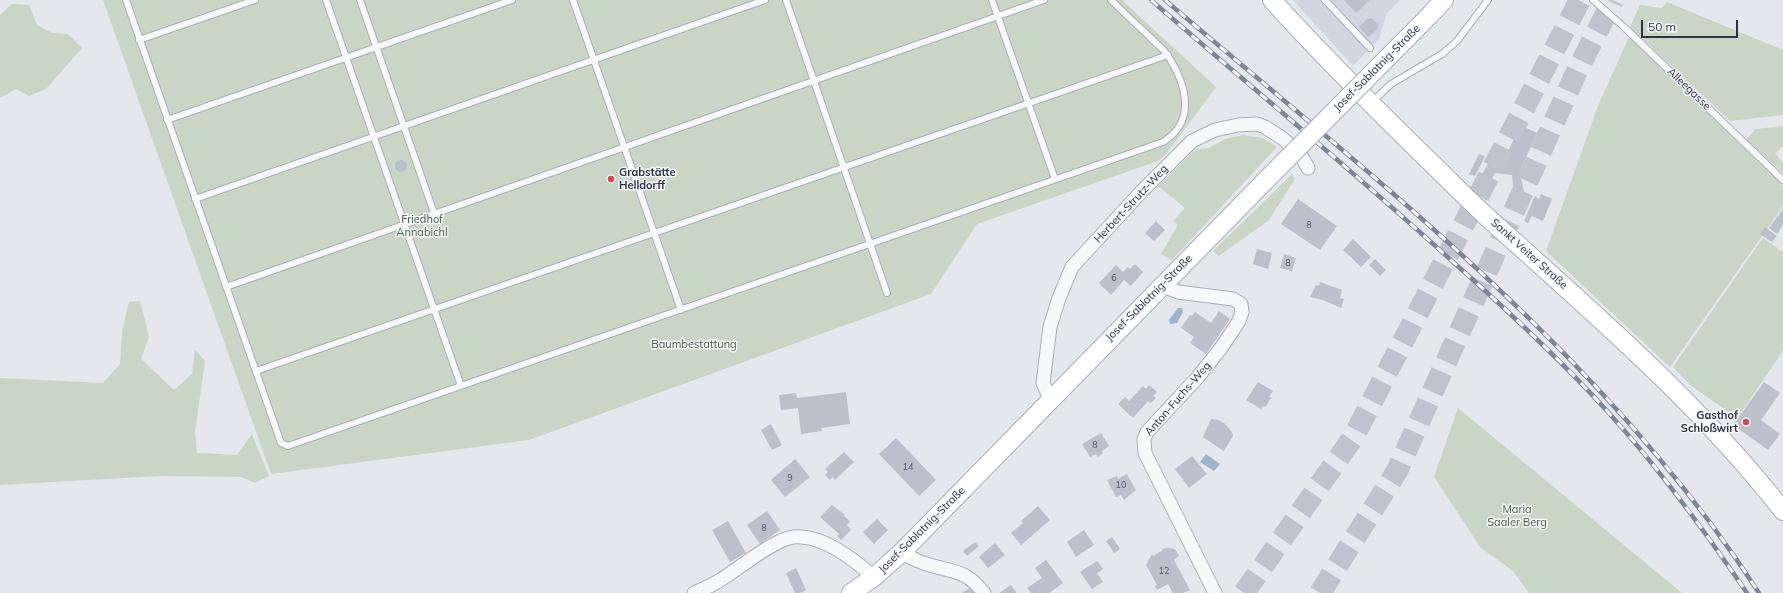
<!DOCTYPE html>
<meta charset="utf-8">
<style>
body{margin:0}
#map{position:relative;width:1783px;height:593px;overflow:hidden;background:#e4e7ec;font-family:Mulish,sans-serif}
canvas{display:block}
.scale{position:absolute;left:1641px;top:20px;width:97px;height:18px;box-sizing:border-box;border:2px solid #2b3445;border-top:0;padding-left:5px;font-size:12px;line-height:14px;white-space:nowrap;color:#2b3445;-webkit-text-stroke:3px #f4f6f9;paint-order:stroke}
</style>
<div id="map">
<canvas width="1783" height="593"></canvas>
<div class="scale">50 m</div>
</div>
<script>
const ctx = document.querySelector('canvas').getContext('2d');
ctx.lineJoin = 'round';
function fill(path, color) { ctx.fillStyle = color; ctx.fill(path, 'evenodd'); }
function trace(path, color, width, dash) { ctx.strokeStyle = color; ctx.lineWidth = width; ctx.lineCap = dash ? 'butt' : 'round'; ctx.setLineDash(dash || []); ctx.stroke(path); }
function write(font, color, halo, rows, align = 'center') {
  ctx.font = font + ' Mulish,sans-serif'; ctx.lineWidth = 3; ctx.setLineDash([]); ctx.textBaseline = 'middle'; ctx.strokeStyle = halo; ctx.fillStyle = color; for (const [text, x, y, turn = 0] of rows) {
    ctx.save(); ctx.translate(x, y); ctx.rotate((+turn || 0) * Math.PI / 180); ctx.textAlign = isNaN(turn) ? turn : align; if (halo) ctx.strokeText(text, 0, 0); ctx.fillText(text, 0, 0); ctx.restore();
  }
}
fill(new Path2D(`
 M1293,0H1400L1387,13L1379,39L1353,66Z`), '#d2d6de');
fill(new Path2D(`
 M103,0H1122L1216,87L1166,154L1158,161L977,224L931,294L529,440L271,474Z
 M1667,2L1783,50V115L1730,121L1630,27L1640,5L1662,8Z
 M12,4L29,5L37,25L52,33L68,34L82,48L46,89L29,96L16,89L0,98V15Z
 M1629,37L1783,186V206L1670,367L1546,251L1598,106Z
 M1783,126V146L1775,153L1783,163V173L1746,140L1756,129Z
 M1242,135L1263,138L1277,147L1172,260L1161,254L1178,225L1173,221L1185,208L1158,186L1196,149L1209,148L1225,139Z
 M1292,174L1295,179L1269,220L1219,256L1213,251Z
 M1763,238L1783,252V351L1737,418L1690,385L1673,367Z
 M140,301L149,337L141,359L174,390L192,374L195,350L205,361L195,432L197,453L237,455L252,434L269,476L255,483L242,477L160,476L0,485V378L103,383L120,364L122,332L129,302Z
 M1458,408L1682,593H1529L1513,571L1481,548L1434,477Z`), '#c9d6c5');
fill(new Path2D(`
 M1178,308H1182L1183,312L1177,323L1170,324L1169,320Z
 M1206,454L1220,464L1214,471L1200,462Z`), '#9fb4cc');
fill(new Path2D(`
 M1344,0H1370L1356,13Z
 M1372,18L1378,25L1377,30L1368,37L1359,27L1367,19Z
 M1520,125L1537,133L1520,171L1525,198L1518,211L1508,206L1514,194L1512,175L1495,173L1489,185L1479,180L1489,162L1503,163Z
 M1479,154L1485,156L1475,176L1469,174Z
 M395 166a6 6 0 1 1 12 0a6 6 0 1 1-12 0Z
 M1541,194L1552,199L1543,221L1532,216L1528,223L1524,221L1535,196L1539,199Z
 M1298,199L1337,226L1320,250L1281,224Z
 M1783,209V225L1777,234L1769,228Z
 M1156,221L1165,230L1154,241L1145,233Z
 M1765,227L1777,236L1772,242L1760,234Z
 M1353,239L1371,257L1361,267L1343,250Z
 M1257,249L1272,253L1268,269L1253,264Z
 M1284,254L1296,258L1292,271L1280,268Z
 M1375,259L1386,270L1380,276L1369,265Z
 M1135,264L1143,272L1131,286L1124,280L1111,295L1099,283L1116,265L1123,272L1128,267L1130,269Z
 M1320,282L1342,290L1340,298L1344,299L1341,308L1323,300L1310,297L1316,285L1319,286Z
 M1219,311L1230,319L1206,354L1190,343L1194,337L1181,328L1190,315L1192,316L1195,312L1211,323Z
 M1258,382L1273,391L1269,397L1271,398L1265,407L1263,406L1261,409L1246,400Z
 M1764,382L1780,393L1761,420L1780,434L1768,450L1733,425Z
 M1149,385L1157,392L1153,396L1156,398L1151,403L1148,401L1133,418L1118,404L1125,397L1129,401L1143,386L1146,389Z
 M846,392L850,424L821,428L822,431L801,434L798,408L781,410L779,395L796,393L797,398Z
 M1211,419L1218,420L1224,423L1232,432L1233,436L1224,451L1203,437Z
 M771,424L782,445L772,450L761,430Z
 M1101,433L1109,446L1102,451L1103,453L1098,457L1096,454L1090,457L1082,444Z
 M896,438L936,480L919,496L879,454Z
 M844,452L854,462L835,480L833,477L830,480L825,475L828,472L825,469Z
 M1192,456L1207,474L1189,488L1175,469Z
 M795,459L810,477L785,497L771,480Z
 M1127,474L1136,490L1124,500L1121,495L1116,497L1107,480L1117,476L1118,479Z
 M832,505L845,515L844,516L850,521L847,525L851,530L841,540L837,536L839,534L820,517Z
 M1038,506L1050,520L1021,545L1011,533L1023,523L1021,521Z
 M767,511L780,530L760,544L747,525Z
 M877,519L888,530L874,544L863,532Z
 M728,521L746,553L730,562L712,530Z
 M1084,530L1094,545L1076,557L1067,542Z
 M1112,537L1120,549L1114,553L1106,541Z
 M975,542L979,546L967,556L963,551Z
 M995,543L1005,555L988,568L979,557Z
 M1167,548L1175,549L1179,556L1174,560L1190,590L1183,593H1173L1168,584L1157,590L1155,586L1157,585L1146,565L1152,554L1153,556L1163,550L1162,549Z
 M1046,560L1063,583L1049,593H1031L1027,588L1042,578L1035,568Z
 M1097,561L1103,569L1097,573L1103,582L1092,589L1080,572Z
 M796,568L806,590L800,593H795L786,573Z
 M1011,585L1017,593H999Z
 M972,586L977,593H962Z`), '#bbc0ca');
trace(new Path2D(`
 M1244,593L1354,436L1580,0
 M1320,593L1397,471L1577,71L1613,0`), '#bfc3cb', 22, [22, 11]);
const service = new Path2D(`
 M126,0L281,443L288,446L1163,142C1197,121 1186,84 1168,56C1164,49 1156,44 1151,38C1138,26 1124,13 1111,0
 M326,0L461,386
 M360,0L434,213
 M573,0L681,310
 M786,0L887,293
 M992,0L1055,179
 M1325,0L1370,48
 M1593,0L1624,27L1783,180
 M139,40L255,0
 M1372,102L1391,84L1442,54L1457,41L1488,0
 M167,120L512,0
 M195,199L765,0
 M226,287L1044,0
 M256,371L1168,55`);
const minor = new Path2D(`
 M1161,285L1178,292L1233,299L1241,304L1242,312L1239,321L1221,348L1198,377L1147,432L1144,439L1145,453L1215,593
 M1050,399L1043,383L1050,327L1059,298L1072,267L1142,191L1192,141L1215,130L1238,125L1257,124L1265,127L1282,138L1300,154L1308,168
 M901,553C911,557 920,563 930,565C956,573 966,570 984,593
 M694,593C703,589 713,585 722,579C738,569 775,539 793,537C822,534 853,559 874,577`);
const secondary = new Path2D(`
 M1272,0C1319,52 1369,102 1419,151C1442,173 1464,196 1487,217C1591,311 1697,401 1783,511
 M1429,16L1444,0
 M851,593L874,577L901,553L1269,177`);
trace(service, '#a9aeb7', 8);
trace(minor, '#a9aeb7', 15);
trace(secondary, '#a9aeb7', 20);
trace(service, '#f7f8fa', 6);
trace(minor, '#f7f8fa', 13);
trace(secondary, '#fff', 18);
const rail = new Path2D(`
 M1151,0C1251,87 1354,172 1452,261C1506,309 1559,358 1608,412C1659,468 1704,530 1747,593
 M1165,0C1377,181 1606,356 1759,593`);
trace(rail, '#7d8696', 4.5);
trace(rail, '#f4f6f9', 3, [9]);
const secondaryBridge = new Path2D(`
 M1269,177L1429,16`);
trace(secondaryBridge, '#a9aeb7', 20, []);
trace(secondaryBridge, '#fff', 18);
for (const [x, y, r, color] of [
 [611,179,4,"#d1495b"],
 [1746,422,4,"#d1495b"]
]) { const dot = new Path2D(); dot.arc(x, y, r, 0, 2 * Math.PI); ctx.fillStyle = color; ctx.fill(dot); trace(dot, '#f4f6f9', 1.5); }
write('9px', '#4f5766', null, [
 ["8",1309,225],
 ["8",1288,263],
 ["6",1114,278],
 ["8",1095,445],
 ["14",908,467],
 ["9",790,478],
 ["10",1121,485],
 ["8",764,528],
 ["12",1164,571]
]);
write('11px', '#2b3445', '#f4f6f9', [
 ["Josef-Sablatnig-Straße",1377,68,-45],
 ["Alleegasse",1689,89,44],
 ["Herbert-Strutz-Weg",1131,204,-47],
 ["Sankt Veiter Straße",1529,254,42],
 ["Josef-Sablatnig-Straße",1149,298,-45],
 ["Anton-Fuchs-Weg",1178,399,-49],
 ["Josef-Sablatnig-Straße",922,530,-45]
]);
write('bold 11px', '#2b3445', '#f4f6f9', [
 ["Grabstätte",619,173],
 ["Helldorff",619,186],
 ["Gasthof",1738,416,"right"],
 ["Schloßwirt",1738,429,"right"]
], 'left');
write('11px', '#3f6138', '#f4f6f9', [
 ["Friedhof",422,220],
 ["Annabichl",422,233],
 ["Baumbestattung",694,345],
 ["Maria",1517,510],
 ["Saaler Berg",1517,523]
]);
</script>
